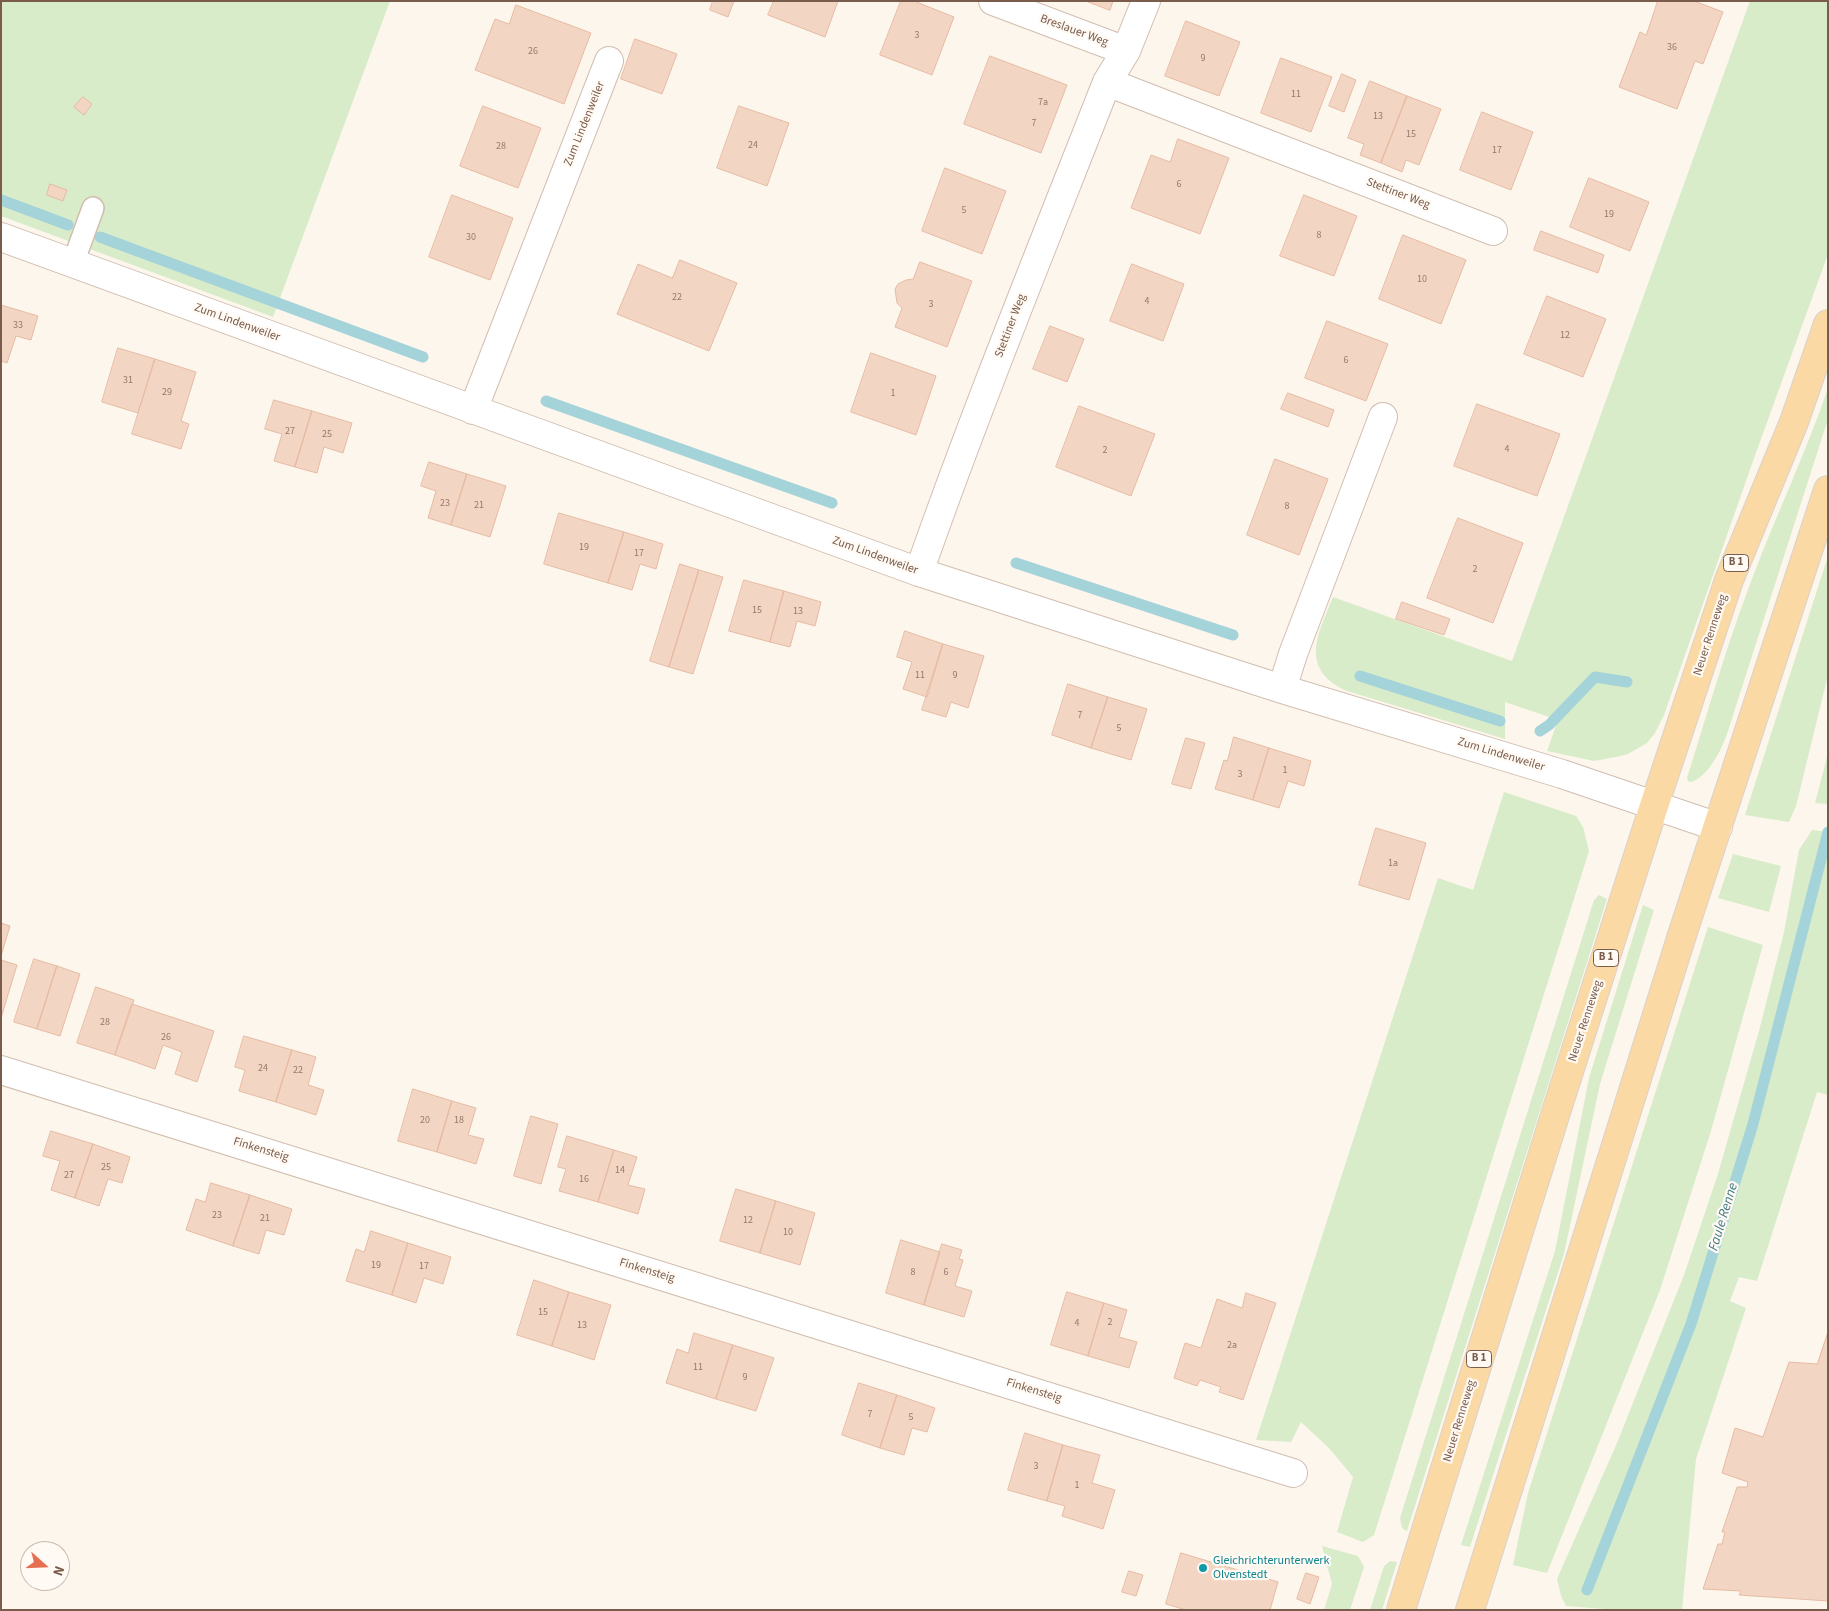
<!DOCTYPE html>
<style>
body{margin:0}
#map{position:relative;width:1829px;height:1611px;overflow:hidden;background:#fdf6ec;font-family:"Source Sans 3",sans-serif}
canvas{display:block}
.frame{position:absolute;inset:0;border:2px solid #7a5c4d;pointer-events:none}
.north{position:absolute;left:20px;top:1541px;width:50px;height:50px;box-sizing:border-box;background:#fffaf3;border:1px solid #cabbb1;border-radius:50%;rotate:110deg;font-size:14px;font-weight:700;line-height:20px;text-align:center;color:#7a5c4d}
.north::after{content:'';display:block;margin:auto;width:18px;height:22px;background:#e76f51;clip-path:polygon(50% 0,100% 100%,50% 72%,0 100%)}
</style>
<div id="map">
<canvas width="1829" height="1611"></canvas>
<div class="frame"></div>
<div class="north">N</div>
</div>
<script>
const ctx = document.querySelector('canvas').getContext('2d');
ctx.lineJoin = 'round';
function fill(path, color) { ctx.fillStyle = color; ctx.fill(path, 'evenodd'); }
function trace(path, color, width, dash) { ctx.strokeStyle = color; ctx.lineWidth = width; ctx.lineCap = dash ? 'butt' : 'round'; ctx.setLineDash(dash || []); ctx.stroke(path); }
function write(font, color, halo, rows, align = 'center') {
  ctx.font = font + ' "Source Sans 3",sans-serif'; ctx.lineWidth = 4.5; ctx.setLineDash([]); ctx.textBaseline = 'middle'; ctx.strokeStyle = halo; ctx.fillStyle = color; for (const [text, x, y, turn = 0] of rows) {
    ctx.save(); ctx.translate(x, y); ctx.rotate((+turn || 0) * Math.PI / 180); ctx.textAlign = isNaN(turn) ? turn : align; if (halo) ctx.strokeText(text, 0, 0); ctx.fillText(text, 0, 0); ctx.restore();
  }
}
fill(new Path2D(`
 M1,1H390L273,317L1,216Z
 M1750,1H1828V254L1753,461L1664,715L1655,733L1647,743L1628,754L1616,757L1594,761L1547,751L1558,720L1505,702V739L1347,691C1298,669 1318,634 1333,597L1512,661Z
 M1828,388V419L1727,734C1722,749 1707,779 1690,782L1688,781L1687,778C1708,711 1727,644 1752,579C1776,515 1806,453 1828,388Z
 M1828,556V675L1796,806L1789,822L1745,815Z
 M1828,753V804L1815,803Z
 M1504,792L1576,816L1583,827L1589,851L1374,1535L1363,1542L1337,1532L1353,1477L1329,1448L1301,1422L1291,1442L1256,1440L1438,878L1473,890Z
 M1812,830L1828,832V1095L1817,1092L1757,1281L1739,1277L1730,1301L1746,1308L1696,1459L1682,1610H1618L1566,1606L1561,1596L1557,1579L1617,1443L1684,1275L1717,1177L1759,1031L1784,932L1799,850Z
 M1733,854L1781,866L1769,912L1718,898Z
 M1599,895L1607,899L1407,1531L1402,1528L1400,1518L1594,900Z
 M1643,905L1654,910L1600,1084L1564,1254L1470,1547L1461,1545L1555,1251L1589,1078Z
 M1708,927L1763,945L1711,1131L1660,1290L1547,1573L1513,1565L1528,1493Z
 M1322,1546L1358,1556L1364,1567L1350,1610H1324L1332,1584Z
 M1390,1561L1397,1562L1382,1610H1370L1384,1566Z`), '#d8ecc9');
trace(new Path2D(`
 M1,200L68,225
 M100,237L423,357
 M546,401L832,503
 M1016,563L1233,635
 M1360,676L1500,721
 M1540,731L1549,725L1595,677L1627,682
 M1587,1590L1691,1324L1753,1124L1828,832`), '#a5d3da', 11);
const building = new Path2D(`
 M713,1H734L728,17L710,10Z
 M774,1H838L825,37L768,15Z
 M901,1H914L954,17L932,75L880,55Z
 M1086,1H1113L1110,10Z
 M1658,1H1694L1723,12L1703,64L1695,61L1677,109L1619,87L1640,32L1646,35Z
 M516,5L591,33L564,104L475,70L495,19L509,24Z
 M1186,21L1240,42L1219,96L1165,76Z
 M635,39L677,54L662,94L621,79Z
 M990,56L1067,85L1041,153L964,124Z
 M1281,58L1332,77L1311,132L1261,113Z
 M1342,74L1356,80L1344,112L1329,106Z
 M1370,81L1407,96L1381,163L1360,155L1364,144L1348,138Z
 M1407,96L1441,109L1419,165L1406,160L1402,172L1381,163Z
 M83,97L92,104L84,115L74,107Z
 M483,106L541,128L518,188L460,166Z
 M739,106L789,123L767,186L717,168Z
 M1482,112L1533,132L1511,190L1460,170Z
 M1178,139L1229,158L1200,234L1131,208L1151,155L1170,162Z
 M945,168L1006,191L982,254L922,231Z
 M1589,178L1649,202L1630,251L1570,227Z
 M50,184L67,190L63,201L47,195Z
 M452,195L513,218L490,280L429,257Z
 M1304,195L1357,216L1334,276L1280,256Z
 M1541,231L1604,255L1598,273L1534,250Z
 M1403,235L1466,260L1441,324L1379,299Z
 M680,260L737,283L709,351L617,314L638,264L672,278Z
 M920,262L972,281L947,347L895,327L902,308L897,303L895,289L898,284L906,280L913,279Z
 M1132,264L1184,284L1163,341L1110,321Z
 M1547,296L1606,319L1583,377L1524,354Z
 M1,305L38,316L31,340L16,336L7,363L1,361Z
 M1327,321L1388,344L1366,401L1305,378Z
 M1050,326L1084,339L1067,382L1033,369Z
 M118,348L155,359L138,413L102,402Z
 M871,353L936,376L916,435L851,412Z
 M155,359L196,372L181,421L189,424L181,449L132,434Z
 M1288,393L1334,410L1328,427L1281,409Z
 M274,400L312,411L295,467L274,461L282,434L265,429Z
 M1477,404L1560,434L1537,496L1454,466Z
 M1079,406L1155,434L1131,496L1056,467Z
 M312,411L352,423L343,453L324,447L317,473L295,467Z
 M1275,459L1328,479L1299,555L1247,535Z
 M429,462L467,474L451,525L428,518L436,491L421,486Z
 M467,474L506,486L490,537L451,525Z
 M559,513L624,532L608,583L544,564Z
 M1458,518L1523,543L1493,623L1427,598Z
 M624,532L663,544L656,569L640,564L632,590L608,583Z
 M680,564L699,570L669,667L650,661Z
 M699,570L723,577L693,674L669,667Z
 M744,580L784,591L770,642L729,631Z
 M784,591L821,602L815,626L797,621L790,647L770,642Z
 M1402,602L1450,619L1444,635L1396,619Z
 M905,631L943,644L927,697L903,689L912,662L897,657Z
 M943,644L984,656L968,708L951,702L946,717L922,710Z
 M1068,684L1108,697L1091,748L1052,735Z
 M1108,697L1147,709L1131,760L1091,748Z
 M1234,737L1269,748L1253,800L1215,789L1224,760L1227,761Z
 M1186,738L1205,743L1191,789L1172,784Z
 M1269,748L1311,761L1304,786L1288,781L1279,808L1253,800Z
 M1376,828L1426,843L1409,900L1359,885Z
 M1,923L10,926L1,956Z
 M34,959L57,966L37,1029L14,1022Z
 M1,960L17,965L1,1018Z
 M57,966L80,974L60,1036L37,1029Z
 M96,987L134,1000L115,1055L77,1043Z
 M132,1004L214,1031L197,1082L175,1074L182,1052L163,1045L155,1069L115,1055Z
 M244,1036L292,1050L276,1102L239,1091L245,1070L235,1067Z
 M292,1050L316,1057L308,1085L324,1090L316,1115L276,1102Z
 M413,1089L452,1101L437,1152L398,1141Z
 M452,1101L476,1108L468,1135L484,1139L476,1164L437,1152Z
 M531,1116L558,1124L541,1184L514,1176Z
 M51,1131L93,1144L75,1198L51,1190L60,1161L43,1156Z
 M567,1136L614,1150L598,1202L559,1191L566,1169L558,1167Z
 M93,1144L130,1157L122,1183L108,1179L99,1206L75,1198Z
 M614,1150L637,1157L628,1185L645,1189L638,1214L598,1202Z
 M211,1183L250,1195L233,1246L186,1230L196,1199L205,1202Z
 M736,1189L776,1201L760,1253L720,1241Z
 M250,1195L292,1209L284,1235L266,1230L259,1254L233,1246Z
 M776,1201L815,1213L800,1265L760,1253Z
 M371,1231L408,1243L392,1295L346,1281L356,1249L364,1252Z
 M901,1240L940,1252L924,1305L886,1293Z
 M408,1243L451,1257L443,1284L424,1278L416,1303L392,1295Z
 M942,1244L962,1250L959,1259L963,1260L955,1286L972,1291L964,1317L924,1305Z
 M534,1280L569,1292L552,1346L517,1335Z
 M569,1292L611,1305L594,1360L552,1346Z
 M1067,1292L1104,1303L1088,1356L1051,1345Z
 M1246,1293L1276,1303L1243,1400L1219,1392L1221,1387L1200,1380L1197,1386L1174,1378L1185,1343L1201,1348L1217,1299L1242,1308Z
 M1104,1303L1127,1310L1119,1337L1137,1342L1129,1368L1088,1356Z
 M1828,1332V1601L1739,1595L1741,1591L1703,1589L1718,1544H1722L1725,1532H1722L1737,1487H1747L1748,1482L1722,1473L1735,1428L1763,1437L1789,1362L1817,1364Z
 M694,1333L733,1345L716,1399L666,1383L677,1349L688,1353Z
 M733,1345L774,1358L756,1411L716,1399Z
 M859,1383L897,1395L880,1448L842,1435Z
 M897,1395L935,1408L927,1432L912,1428L904,1455L880,1448Z
 M1025,1433L1063,1445L1047,1501L1008,1490Z
 M1063,1445L1100,1455L1092,1483L1115,1490L1103,1529L1062,1516L1065,1506L1047,1501Z
 M1181,1553L1278,1582L1270,1610H1186L1166,1604Z
 M1129,1571L1143,1575L1136,1596L1122,1592Z
 M1306,1573L1319,1577L1310,1604L1297,1599Z`);
fill(building, '#f3d5c3');
trace(building, '#e6bba3', 1);
const lane = new Path2D(`
 M73,263L93,208`);
const street = new Path2D(`
 M993,1L1126,51
 M1107,82L1493,231
 M1,237L919,572L1282,689L1562,774L1718,827
 M473,410L609,61
 M919,572C977,407 1043,245 1107,82L1126,51L1146,1
 M1282,689L1293,654L1383,417
 M1,1070L1293,1473`);
const primary = new Path2D(`
 M1401,1610L1557,1109L1654,806L1729,580L1794,422L1828,324
 M1470,1610L1683,932L1828,490`);
trace(lane, '#d1beb0', 24);
trace(street, '#d1beb0', 30);
trace(primary, '#dad1cd', 30);
trace(lane, '#fff', 21);
trace(street, '#fff', 28);
trace(primary, '#fbd9a5', 28);
for (const [x, y, r, color] of [
 [1203,1568,5,"#0f9aa8"]
]) { const dot = new Path2D(); dot.arc(x, y, r, 0, 2 * Math.PI); ctx.fillStyle = color; ctx.fill(dot); trace(dot, '#fffaf3', 2); }
write('10px', '#987a6a', null, [
 ["3",917,36],
 ["36",1672,48],
 ["26",533,52],
 ["9",1203,59],
 ["11",1296,95],
 ["7a",1043,103],
 ["13",1378,117],
 ["7",1034,124],
 ["15",1411,135],
 ["24",753,146],
 ["28",501,147],
 ["17",1497,151],
 ["6",1179,185],
 ["5",964,211],
 ["19",1609,215],
 ["8",1319,236],
 ["30",471,238],
 ["10",1422,280],
 ["22",677,298],
 ["4",1147,302],
 ["3",931,305],
 ["33",18,326],
 ["12",1565,336],
 ["6",1346,361],
 ["31",128,381],
 ["29",167,393],
 ["1",893,394],
 ["27",290,432],
 ["25",327,435],
 ["4",1507,450],
 ["2",1105,451],
 ["23",445,504],
 ["21",479,506],
 ["8",1287,507],
 ["19",584,548],
 ["17",639,554],
 ["2",1475,570],
 ["15",757,611],
 ["13",798,612],
 ["11",920,676],
 ["9",955,676],
 ["7",1080,716],
 ["5",1119,729],
 ["1",1285,771],
 ["3",1240,775],
 ["1a",1393,864],
 ["28",105,1023],
 ["26",166,1038],
 ["24",263,1069],
 ["22",298,1071],
 ["20",425,1121],
 ["18",459,1121],
 ["25",106,1168],
 ["14",620,1171],
 ["27",69,1176],
 ["16",584,1180],
 ["23",217,1216],
 ["21",265,1219],
 ["12",748,1221],
 ["10",788,1233],
 ["19",376,1266],
 ["17",424,1267],
 ["8",913,1273],
 ["6",946,1273],
 ["15",543,1313],
 ["2",1110,1323],
 ["4",1077,1324],
 ["13",582,1326],
 ["2a",1232,1346],
 ["11",698,1368],
 ["9",745,1378],
 ["7",870,1415],
 ["5",911,1418],
 ["3",1036,1467],
 ["1",1077,1486]
]);
for (const [x, y, w] of [
 [1736,563,25],
 [1606,958,25],
 [1479,1359,25]
]) { const box = new Path2D(); box.roundRect(x - w / 2, y - 8.5, w, 17, 4); ctx.fillStyle = '#fffaf3'; ctx.fill(box); trace(box, '#7a5c4d', 1); }
write('bold 11px', '#7a5c4d', null, [
 ["B 1",1736,563],
 ["B 1",1606,958],
 ["B 1",1479,1359]
]);
write('12px', '#7a5c4d', '#fffaf3', [
 ["Breslauer Weg",1074,31,20],
 ["Zum Lindenweiler",585,124,-68],
 ["Stettiner Weg",1398,194,21],
 ["Zum Lindenweiler",237,323,20],
 ["Stettiner Weg",1011,326,-69],
 ["Zum Lindenweiler",875,556,20],
 ["Neuer Renneweg",1711,635,-72],
 ["Zum Lindenweiler",1501,755,17],
 ["Neuer Renneweg",1586,1021,-72],
 ["Finkensteig",261,1150,17],
 ["Finkensteig",647,1271,17],
 ["Finkensteig",1034,1391,17],
 ["Neuer Renneweg",1460,1421,-73]
]);
write('12px', '#0d838f', '#fffaf3', [
 ["Gleichrichterunterwerk",1213,1561],
 ["Olvenstedt",1213,1575]
], 'left');
write('italic 14px', '#437c86', '#fffaf3', [
 ["Faule Renne",1724,1217,-73]
]);
</script>
